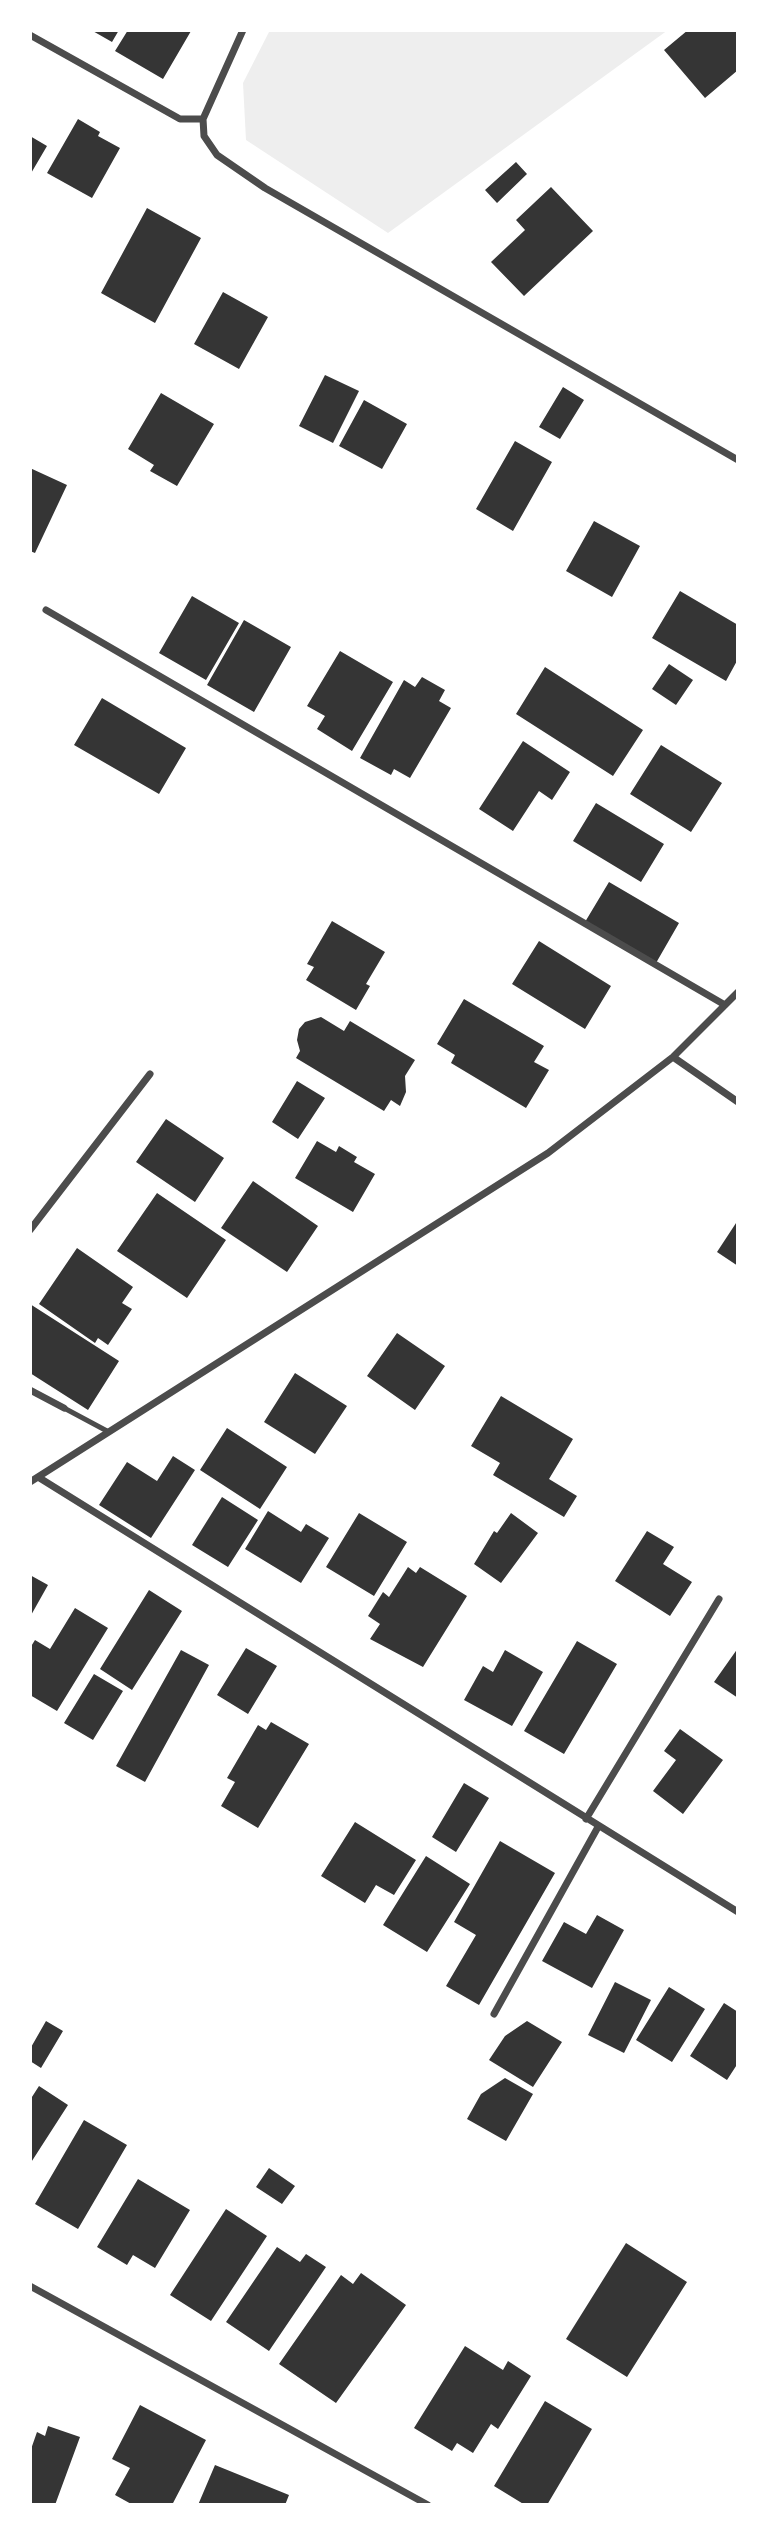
<!DOCTYPE html>
<style>
body{margin:0}
#map{position:relative;width:768px;height:2535px;overflow:hidden;background:#fff;font-family:"Exo 2",sans-serif}
canvas{display:block}
.frame{position:absolute;inset:0;border:32px solid #fff;pointer-events:none}
</style>
<div id="map">
<canvas width="768" height="2535"></canvas>
<div class="frame"></div>
</div>
<script>
const ctx = document.querySelector('canvas').getContext('2d');
ctx.lineJoin = 'round';
function fill(path, color) { ctx.fillStyle = color; ctx.fill(path, 'evenodd'); }
function trace(path, color, width, dash) { ctx.strokeStyle = color; ctx.lineWidth = width; ctx.lineCap = dash ? 'butt' : 'round'; ctx.setLineDash(dash || []); ctx.stroke(path); }
fill(new Path2D(`
 M270,30H668L388,233L246,140L243,83Z`), '#eee');
fill(new Path2D(`
 M91,30H119L112,42Z
 M128,30H189L191,31L163,79L115,51Z
 M688,30H735L738,34V70L705,98L664,50Z
 M78,119L100,132L98,136L120,148L92,198L47,173Z
 M30,136L47,146L30,175Z
 M516,162L527,174L497,203L485,190Z
 M551,187L593,231L524,296L491,262L525,230L516,220Z
 M147,208L201,238L155,323L101,293Z
 M223,292L268,317L239,369L194,344Z
 M325,375L359,391L333,443L299,426Z
 M563,387L584,400L560,439L539,427Z
 M161,393L214,424L177,486L150,471L154,465L128,449Z
 M364,400L407,424L382,469L339,446Z
 M515,441L552,462L513,531L476,509Z
 M30,468L67,485L35,553L30,551Z
 M594,521L640,546L612,597L566,571Z
 M680,591L738,625V659L726,681L652,638Z
 M192,596L239,623L206,680L159,653Z
 M244,620L291,647L254,712L207,685Z
 M340,651L393,682L352,751L317,729L325,716L307,706Z
 M669,664L693,680L676,705L652,689Z
 M545,667L643,730L613,776L516,714Z
 M422,677L445,690L439,701L451,708L410,778L394,769L391,775L360,758L404,680L415,687Z
 M102,698L186,748L159,794L74,745Z
 M523,741L570,772L552,800L539,791L513,831L479,809Z
 M661,745L722,783L691,832L630,794Z
 M596,803L664,844L641,882L573,841Z
 M609,882L679,923L656,963L585,922Z
 M332,921L385,952L366,984L370,986L356,1010L306,980L314,967L307,964Z
 M539,941L611,986L585,1029L512,984Z
 M464,999L544,1046L534,1062L549,1070L526,1108L451,1063L455,1055L437,1044Z
 M321,1017L344,1031L350,1021L415,1060L405,1076L406,1092L400,1106L391,1100L384,1111L296,1058L300,1051L297,1040L299,1029L305,1022Z
 M297,1081L325,1098L298,1139L272,1122Z
 M166,1119L224,1158L195,1202L136,1162Z
 M317,1141L336,1152L339,1146L357,1157L354,1162L375,1174L353,1212L295,1178Z
 M253,1181L318,1226L287,1272L221,1228Z
 M157,1193L226,1240L187,1298L117,1251Z
 M738,1220V1266L717,1252Z
 M77,1248L133,1287L122,1303L132,1309L108,1345L98,1338L95,1343L39,1304Z
 M30,1304L119,1361L88,1410L30,1373Z
 M397,1333L445,1366L415,1410L367,1376Z
 M295,1373L347,1406L315,1454L264,1422Z
 M501,1396L573,1439L549,1479L577,1496L564,1517L493,1475L500,1463L471,1446Z
 M227,1428L287,1467L260,1509L200,1470Z
 M173,1456L195,1470L151,1538L99,1505L127,1462L157,1481Z
 M222,1497L258,1520L228,1567L192,1545Z
 M268,1511L301,1532L306,1524L329,1538L301,1583L245,1549Z
 M359,1513L407,1542L374,1596L326,1567Z
 M511,1513L538,1533L501,1583L474,1564L494,1531L497,1533Z
 M647,1531L674,1547L663,1564L692,1582L670,1616L615,1581Z
 M408,1567L416,1573L420,1567L467,1596L423,1667L370,1639L380,1624L368,1616L383,1592L389,1597Z
 M30,1575L48,1585L30,1617Z
 M149,1590L182,1611L132,1690L100,1669Z
 M75,1608L108,1628L57,1711L30,1695V1648L35,1640L50,1649Z
 M577,1641L617,1664L564,1754L524,1731Z
 M246,1648L277,1666L248,1714L217,1695Z
 M738,1648V1698L714,1682Z
 M181,1650L209,1665L145,1782L116,1766Z
 M505,1650L543,1672L512,1726L464,1700L483,1666L493,1672Z
 M94,1674L123,1691L93,1740L64,1723Z
 M271,1722L309,1744L258,1828L221,1806L235,1782L227,1778L258,1725L266,1730Z
 M680,1729L723,1760L683,1814L653,1791L676,1760L664,1751Z
 M464,1783L489,1798L456,1852L432,1837Z
 M355,1822L416,1860L394,1895L376,1885L365,1903L321,1876Z
 M500,1841L555,1873L479,2005L446,1986L476,1935L454,1922Z
 M426,1856L470,1884L427,1952L383,1925Z
 M597,1915L624,1930L592,1988L542,1961L564,1922L586,1934Z
 M615,1982L651,2000L624,2053L588,2035Z
 M669,1987L705,2009L672,2062L636,2040Z
 M724,2003L738,2012V2063L727,2080L690,2056Z
 M46,2021L63,2031L41,2068L30,2061V2049Z
 M527,2021L562,2042L533,2087L489,2060L505,2036Z
 M505,2078L533,2094L506,2141L467,2119L481,2094Z
 M39,2086L68,2105L30,2164V2100Z
 M84,2120L127,2145L78,2229L35,2204Z
 M269,2168L295,2186L282,2204L256,2187Z
 M138,2179L190,2210L155,2268L133,2255L127,2265L97,2247Z
 M226,2209L267,2236L211,2321L170,2295Z
 M626,2243L687,2282L627,2377L566,2339Z
 M277,2247L300,2262L306,2254L326,2267L269,2351L226,2322Z
 M361,2273L406,2305L336,2403L279,2364L341,2275L353,2284Z
 M465,2346L503,2370L508,2361L531,2376L498,2429L491,2424L473,2453L457,2443L452,2451L414,2428Z
 M545,2401L592,2429L547,2505H525L494,2486Z
 M140,2405L206,2440L172,2505H133L115,2495L130,2468L112,2459Z
 M48,2426L80,2437L55,2505H30V2452L37,2432L45,2436Z
 M215,2465L289,2495L285,2505H198Z`), '#353535');
trace(new Path2D(`
 M64,1408L107,1431`), '#4c4c4c', 5);
trace(new Path2D(`
 M243,30L203,119L204,136L217,155L265,188L738,460
 M30,35L180,119H203
 M46,610L725,1005
 M673,1057L738,1102
 M30,1230L150,1074
 M30,1390L64,1408
 M38,1477L738,1912
 M30,1482L548,1153L673,1057L738,992
 M586,1819L719,1599
 M494,2014L598,1827
 M30,2286L428,2505`), '#4c4c4c', 7);
</script>
